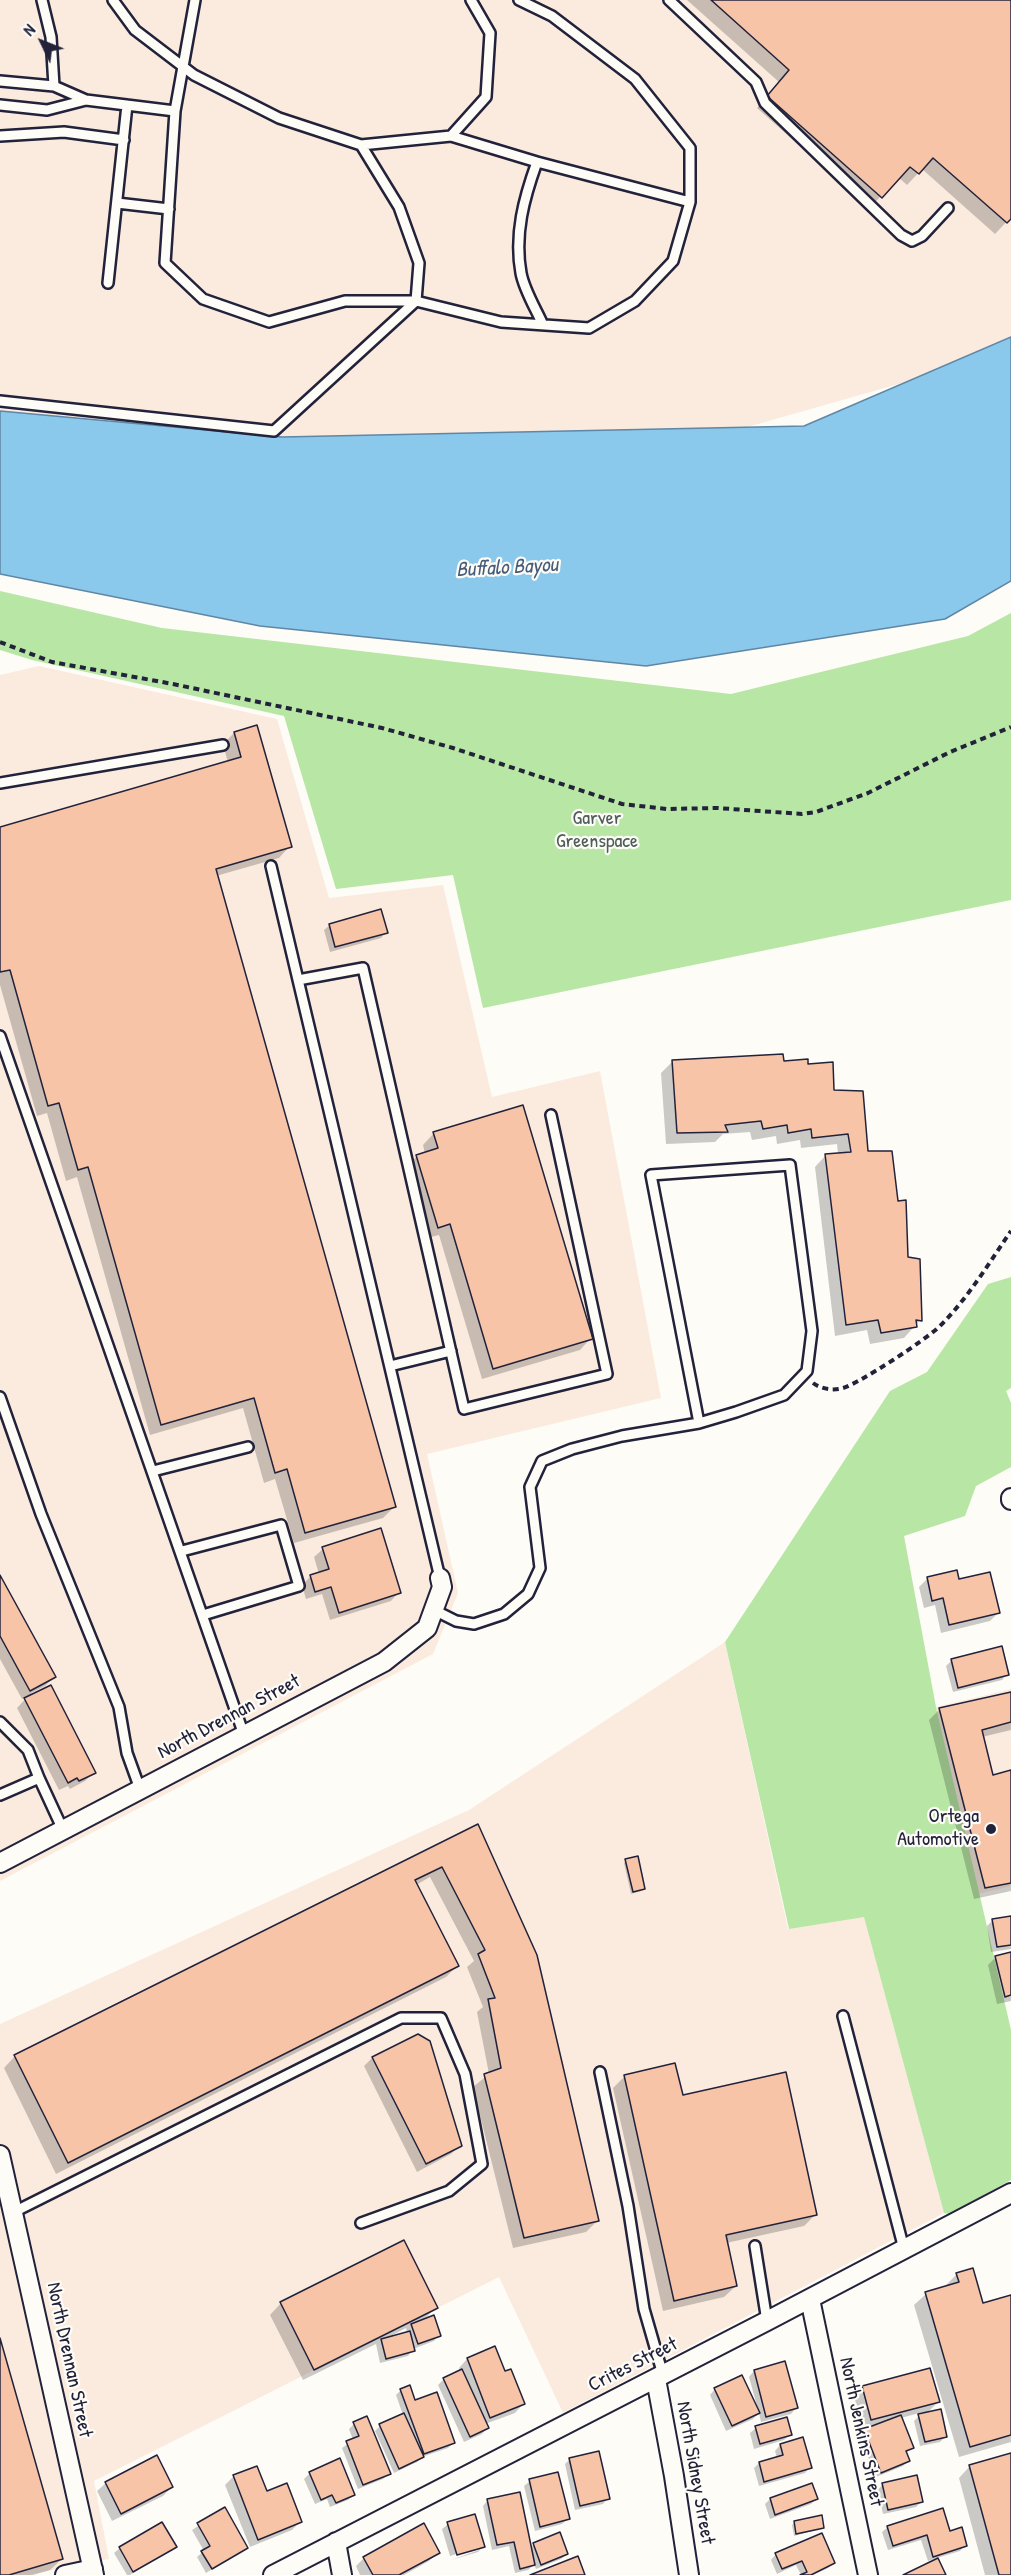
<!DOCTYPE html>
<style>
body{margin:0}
#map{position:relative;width:1011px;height:2575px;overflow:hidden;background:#fdfcf7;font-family:"Patrick Hand",sans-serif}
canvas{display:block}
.north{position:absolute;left:12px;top:12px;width:60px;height:60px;-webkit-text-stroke:4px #fdfcf7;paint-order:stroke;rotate:313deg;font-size:16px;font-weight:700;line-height:24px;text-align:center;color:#22223b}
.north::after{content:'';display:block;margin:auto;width:21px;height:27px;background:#22223b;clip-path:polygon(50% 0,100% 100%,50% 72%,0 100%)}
</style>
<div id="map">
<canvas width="1011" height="2575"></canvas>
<div class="north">N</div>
</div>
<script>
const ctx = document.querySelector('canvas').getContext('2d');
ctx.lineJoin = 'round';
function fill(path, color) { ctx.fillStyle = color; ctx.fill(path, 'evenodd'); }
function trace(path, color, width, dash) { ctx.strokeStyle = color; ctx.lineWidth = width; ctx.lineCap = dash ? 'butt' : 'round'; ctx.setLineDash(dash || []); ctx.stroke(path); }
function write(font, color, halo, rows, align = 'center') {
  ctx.font = font + ' "Patrick Hand",sans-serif'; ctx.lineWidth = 4.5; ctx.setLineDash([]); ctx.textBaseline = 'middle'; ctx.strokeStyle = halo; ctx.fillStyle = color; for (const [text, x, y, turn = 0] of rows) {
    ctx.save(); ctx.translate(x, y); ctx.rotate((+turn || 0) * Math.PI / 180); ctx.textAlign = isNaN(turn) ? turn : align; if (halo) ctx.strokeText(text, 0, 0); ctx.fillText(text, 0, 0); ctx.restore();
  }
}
fill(new Path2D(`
 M0,0H1011V352L744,428L282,437L0,411Z
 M39,666L277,719L329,898L443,885L492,1097L600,1071L661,1398L427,1454L458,1593L433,1654L0,1881V675Z
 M725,1642L788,1929L864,1916L944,2213L563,2413L499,2277L94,2481L109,2559L28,2575H0V2024L469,1810Z
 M1011,1689V1886L978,1894L936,1707Z`), '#fbebdf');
fill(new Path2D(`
 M0,591L162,628L731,694L968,636L1011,613V900L483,1008L453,875L336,889L284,716L32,660L0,650Z
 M1011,1277V1388L1006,1391L1011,1403V1467L976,1486L965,1516L904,1536L936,1707L1011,2030V2180L949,2214L944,2213L864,1917L789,1929L725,1642L890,1391L927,1372L988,1284Z`), '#b8e6a4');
const water = new Path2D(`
 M1011,337V581L945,619L646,666L260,626L0,574V411L282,437L804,426Z`);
fill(water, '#8ac9eb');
trace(water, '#6086a5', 1.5);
fill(new Path2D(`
 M687,0H1011V217L995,234L922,169L907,185L898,177L870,208L757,108L779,82Z
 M234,733L290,846L279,858L216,876L394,1507L383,1518L294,1543L275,1479L264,1483L243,1408L150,1435L77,1177L66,1181L47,1113L37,1116L0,985V828L228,763L223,744Z
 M330,925L386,932L381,938L330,952L324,930Z
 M673,1061L783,1062L806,1066L833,1092L867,1153L906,1258L920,1320L904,1338L870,1344L867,1330L835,1336L815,1167L826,1155L838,1154L837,1144L801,1148L800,1140L777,1144L776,1136L752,1140L750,1132L723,1134L715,1142L666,1144L661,1073Z
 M434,1133L591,1338L580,1350L482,1379L439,1235L427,1238L406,1168L417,1156L425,1154L423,1145Z
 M323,1549L399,1592L391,1601L330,1620L322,1594L306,1599L302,1585L310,1577L319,1574L314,1557Z
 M0,1578L54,1677L45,1686L31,1693L94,1772L85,1781L70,1789L68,1786L59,1790L17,1708L29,1695L22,1699L0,1659Z
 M928,1578L958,1581L998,1613L990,1621L941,1633L935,1605L924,1608L919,1587Z
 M952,1660L1007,1674L1002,1680L953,1692L946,1666Z
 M1011,1693V1730L982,1737L992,1777L1011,1772V1891L974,1899L929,1720L940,1709Z
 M477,1826L597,2221L586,2232L513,2248L473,2087L489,2074L477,2012L483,2007L467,1967L474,1961L430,1877L416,1885L457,1966L446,1977L56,2174L4,2068L15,2056Z
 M626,1861L644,1889L641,1891L631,1894L624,1863Z
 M1011,1917V1949L991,1952L987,1926L993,1920Z
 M1011,1953V2001L997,2004L988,1965L996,1957Z
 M418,2036L460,2145L451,2154L417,2172L364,2066L372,2058Z
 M625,2076L681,2097L816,2214L804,2226L726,2243L736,2286L724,2297L663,2311L613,2088Z
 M957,2274L982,2305L1011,2297V2442L959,2457L914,2305L926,2294L947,2287L946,2285Z
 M281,2303L436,2307L423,2321L439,2335L434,2341L413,2349L408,2356L380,2363L376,2344L303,2380L270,2315ZM406,2328L407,2333L390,2338L389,2337Z
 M0,2343L62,2559L50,2570L33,2575H0Z
 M467,2359L504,2373L523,2404L515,2413L485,2424L487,2428L482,2434L464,2442L438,2385L444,2379L460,2371L459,2368Z
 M929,2369L938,2402L926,2414L946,2436L940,2442L920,2446L914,2421L923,2412L901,2418L912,2447L906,2453L908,2461L903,2466L876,2477L860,2436L865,2431L878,2426L877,2424L862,2427L854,2396L862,2388Z
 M754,2371L796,2408L791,2414L761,2422L759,2413L753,2419L726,2431L710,2395L715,2389L757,2406L749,2377Z
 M401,2390L454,2442L448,2448L422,2457L417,2462L394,2473L375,2431L380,2426L403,2415L396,2395Z
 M354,2424L389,2474L383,2479L358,2489L342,2448L353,2440L349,2429Z
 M756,2428L790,2435L784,2440L754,2449L750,2433Z
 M780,2445L810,2467L805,2473L759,2486L754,2468L759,2463L777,2458L775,2451Z
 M1011,2458V2575H985L959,2478L970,2466Z
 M570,2459L608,2498L603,2504L575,2510L565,2464Z
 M256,2468L266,2493L300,2522L292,2530L250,2547L225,2485L233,2477Z
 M310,2473L354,2494L348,2500L330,2507L327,2499L315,2504L304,2479Z
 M530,2481L568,2519L562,2524L535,2531L524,2486Z
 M106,2483L172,2487L163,2496L112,2521L97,2491Z
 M883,2484L921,2502L916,2507L883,2514L878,2490Z
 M770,2499H816L811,2504L770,2519L765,2504Z
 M488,2500L530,2548L534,2544L567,2554L561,2559L536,2569L534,2565L528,2570L515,2573L509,2546L492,2550L483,2506Z
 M224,2509L246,2548L206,2573L197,2557L204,2551L192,2530Z
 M794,2523L823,2528L794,2536L792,2525Z
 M448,2524L483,2546L478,2552L451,2560L479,2550V2547L450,2556L442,2529Z
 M888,2527L949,2533L965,2545L960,2551L937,2558L945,2575H906L937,2560V2558L928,2561L921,2540L888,2550L882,2532Z
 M175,2546L130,2575H127L114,2553L120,2548Z
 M438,2553L429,2561L404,2575H360L356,2566L364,2558Z
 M776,2554L834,2563L828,2568L813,2575H801L796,2565L777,2574L771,2560Z`), '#0003');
const building = new Path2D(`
 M711,0H1011V219L1007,223L933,158L919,174L910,167L882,198L767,96L789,70Z
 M257,725L292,847L216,869L396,1507L305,1533L287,1469L275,1473L254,1398L161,1425L88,1167L78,1170L59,1103L48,1106L10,970L0,972V827L241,757L234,732Z
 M381,909L388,933L335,947L329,924Z
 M783,1054L784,1061L808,1059V1064L833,1062L834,1090L863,1091L868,1151H892L898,1201L906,1200L908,1257L920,1259L922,1321L916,1320L917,1327L881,1333L878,1320L846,1325L825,1154L851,1152L848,1134L812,1138L811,1129L788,1133L787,1125L763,1129L761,1121L725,1125L728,1132L677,1133L672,1060Z
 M523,1105L593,1339L493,1369L450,1224L438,1228L416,1155L438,1148L433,1132Z
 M381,1528L401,1593L339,1613L331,1587L315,1592L310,1575L329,1569L322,1547Z
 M957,1570L959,1579L990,1572L1000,1613L949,1625L943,1598L932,1601L927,1577Z
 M0,1575L56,1677L30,1691L0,1636Z
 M1002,1646L1009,1675L958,1688L951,1659Z
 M51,1685L96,1773L79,1781L77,1778L68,1783L24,1698Z
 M1011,1692V1722L982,1730L993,1775L1011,1770V1883L985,1888L939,1708Z
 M478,1824L537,1955L599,2221L524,2238L484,2074L501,2068L488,1999L495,1998L478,1954L485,1950L442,1867L415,1880L459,1966L68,2163L14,2055Z
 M638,1856L645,1889L633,1892L625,1859Z
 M1011,1916V1945L997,1947L992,1919Z
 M1011,1952V1995L1005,1997L995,1956Z
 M418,2034L430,2041L462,2146L426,2164L372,2057Z
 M675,2063L683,2095L786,2072L817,2215L726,2235L737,2286L674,2301L624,2075Z
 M404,2240L438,2308L314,2370L280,2302Z
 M973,2268L983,2303L1011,2295V2435L970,2447L925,2292L959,2282L956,2273Z
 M434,2315L441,2336L418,2344L411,2324Z
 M410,2331L415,2351L386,2359L381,2339Z
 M0,2338L63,2559L9,2575H0Z
 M495,2346L505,2371L511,2369L525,2404L490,2418L467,2358Z
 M785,2361L798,2408L766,2417L754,2370Z
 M930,2368L940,2402L871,2420L862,2386Z
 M462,2369L489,2428L470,2437L443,2378Z
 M742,2375L760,2413L732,2426L714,2388Z
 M410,2385L415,2400L437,2392L455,2443L424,2454L400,2389Z
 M941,2409L947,2437L925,2442L918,2414Z
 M404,2413L424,2457L399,2469L379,2424Z
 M901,2415L914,2448L906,2451L910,2461L881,2473L864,2429Z
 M367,2416L391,2474L363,2485L346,2441L359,2436L353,2422Z
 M787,2417L792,2435L760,2444L755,2426Z
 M803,2437L812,2468L764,2482L759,2462L783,2455L780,2444Z
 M599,2451L610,2499L580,2506L569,2458Z
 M1011,2453V2575H999L969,2465Z
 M157,2455L173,2487L121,2514L105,2482Z
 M340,2458L355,2495L336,2503L332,2495L321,2500L309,2472Z
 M257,2466L267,2491L287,2483L302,2522L258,2540L233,2475Z
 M558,2472L570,2519L540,2527L529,2479Z
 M917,2475L923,2502L888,2510L882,2483Z
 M812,2483L818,2499L775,2515L770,2498Z
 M520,2492L535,2565L520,2569L514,2542L497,2545L487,2499Z
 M225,2507L248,2548L212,2569L201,2551L210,2546L197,2523Z
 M943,2508L950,2531L962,2527L967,2546L933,2557L927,2535L893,2546L887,2526Z
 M475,2514L485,2547L457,2555L447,2522Z
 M822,2515L824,2528L796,2534L794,2521Z
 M162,2522L177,2547L133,2572L119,2547Z
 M424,2523L440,2553L399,2575H373L363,2557Z
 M560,2532L568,2554L541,2565L533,2543Z
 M822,2533L835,2563L811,2575H800L807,2572L802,2561L782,2569L775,2553Z
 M578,2556L585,2575H530Z
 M938,2558L946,2575H903Z`);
fill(building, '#f7c4a8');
trace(building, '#22223b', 1.5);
const service = new Path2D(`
 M42,0L51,37L54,86
 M669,0L756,82L765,103L901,235L912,241L922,236L948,208
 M0,81L54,86L86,100L175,111L195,0
 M0,105L47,110L86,100
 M175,111L165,263L203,299L269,322L345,301H416L501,322L589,328L635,301L673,261L690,202V148L635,79L552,16L519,0
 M0,136L64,132L124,140
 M451,136L537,162
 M361,145L451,136L486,97L490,33L471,0
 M117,203L169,209
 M108,283L127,105
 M543,325C536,309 524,290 521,273C514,234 524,198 537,162L690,202
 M0,401L274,431L416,301L419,263L399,207L361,145L279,118L194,75L135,30L113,0
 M0,783L223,745
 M271,866L440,1578
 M298,980L363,968L464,1409L607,1374L551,1115
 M0,1036L244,1735
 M390,1366L451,1351
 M0,1397L41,1514L119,1707L127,1753L140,1789
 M153,1471L248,1447
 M182,1551L281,1525L299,1586L203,1615
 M434,1610L456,1621L474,1624L504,1614L528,1594L540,1568L530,1487L542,1461L572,1449L622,1436L699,1423L736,1412L784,1395L807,1371L812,1331L790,1165L651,1175L699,1423
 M0,1722L28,1750L39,1778
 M0,1795L39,1778L63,1830
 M843,2016L904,2249
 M600,2072L628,2206L644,2309L663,2375
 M14,2212L401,2018H441L465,2074L482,2164L449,2191L361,2223
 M755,2246L767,2321`);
const minor = new Path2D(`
 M1011,1498V1500
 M0,1863L384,1662L427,1628L442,1587L440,1578
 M0,2155L94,2575
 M810,2299L868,2575
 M656,2379L674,2476L689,2575
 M336,2542L342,2575
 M65,2575L93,2569
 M273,2575L767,2321L1011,2193`);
trace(service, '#22223b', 14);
trace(minor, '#22223b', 22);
trace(new Path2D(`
 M0,642L52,662L173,684L382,728L453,748L622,804L667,809L717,808L802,814L816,812L868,793L950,752L1011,727
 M813,1383C821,1389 833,1391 843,1388C860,1383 927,1339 940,1326C968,1298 989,1263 1011,1231`), '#22223b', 4, [6, 4.5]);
trace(service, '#fdfcf7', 9);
trace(minor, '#fdfcf7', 18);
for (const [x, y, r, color] of [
 [991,1829,6,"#22223b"]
]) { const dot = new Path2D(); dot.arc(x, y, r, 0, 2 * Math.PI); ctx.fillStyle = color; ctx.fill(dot); trace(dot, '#fdfcf7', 2); }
write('20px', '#4f5d5a', '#fdfcf7', [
 ["Garver",597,819],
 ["Greenspace",597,842]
]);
write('20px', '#22223b', '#fdfcf7', [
 ["North Drennan Street",229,1717,-28],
 ["North Drennan Street",69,2360,78],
 ["Crites Street",633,2365,-27],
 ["North Jenkins Street",861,2432,78],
 ["North Sidney Street",695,2473,80]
]);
write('20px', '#22223b', '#fdfcf7', [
 ["Ortega",979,1817],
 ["Automotive",979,1840]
], 'right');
write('italic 21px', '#465c79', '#fdfcf7', [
 ["Buffalo Bayou",507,568,-3]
]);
</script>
